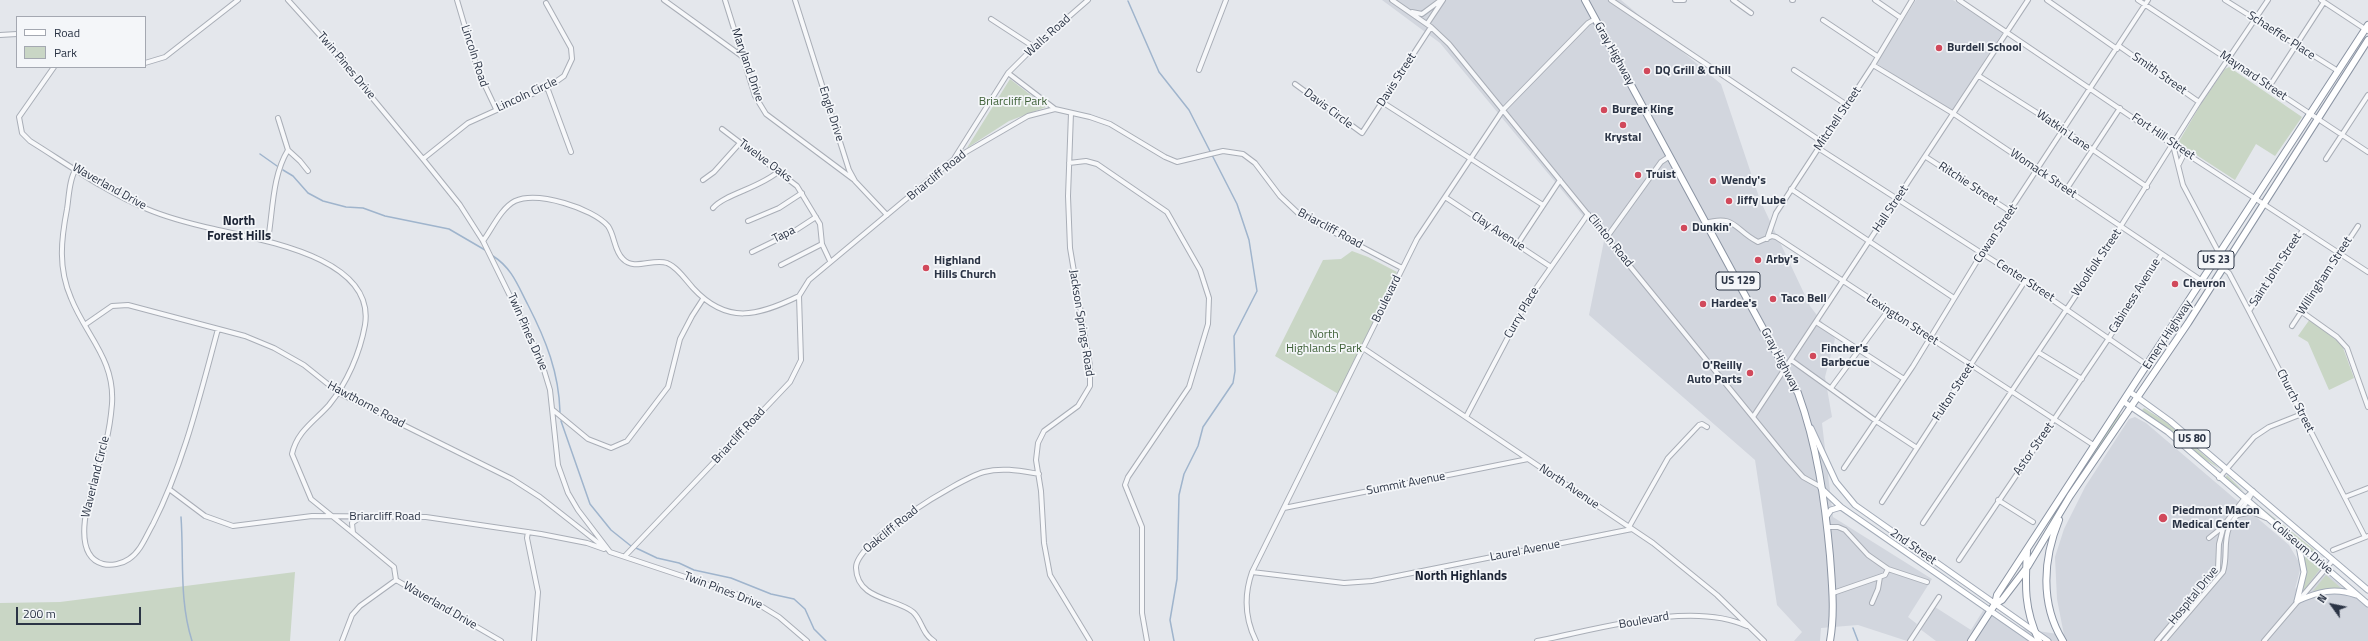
<!DOCTYPE html>
<style>
body{margin:0}
#map{position:relative;width:2368px;height:641px;overflow:hidden;background:#e4e7ec;font-family:"Titillium Web",sans-serif}
canvas{display:block}
.legend{position:absolute;left:16px;top:16px;width:130px;height:52px;box-sizing:border-box;background:#f4f6f9;border:1px solid #a4a8b1;margin:0;padding:5px 7px;list-style:none;font-size:12px;color:#2b3445}
.legend li{display:flex;align-items:center;gap:8px;height:20px}
.legend b{width:20px;border:1px solid #a4a8b1}
.north{position:absolute;left:2312px;top:585px;width:40px;height:40px;-webkit-text-stroke:3px #f4f6f9;paint-order:stroke;rotate:303deg;font-size:11px;font-weight:700;line-height:16px;text-align:center;color:#2b3445}
.north::after{content:'';display:block;margin:auto;width:14px;height:18px;background:#2b3445;clip-path:polygon(50% 0,100% 100%,50% 72%,0 100%)}
.scale{position:absolute;left:16px;top:607px;width:125px;height:18px;box-sizing:border-box;border:2px solid #2b3445;border-top:0;padding-left:5px;font-size:12px;line-height:14px;white-space:nowrap;color:#2b3445;-webkit-text-stroke:3px #f4f6f9;paint-order:stroke}
</style>
<div id="map">
<canvas width="2368" height="641"></canvas>
<ul class="legend">
<li><b style="height:5px;background:#fff"></b>Road</li>
<li><b style="height:11px;background:#c9d6c5"></b>Park</li>
</ul>
<div class="north">N</div>
<div class="scale">200 m</div>
</div>
<script>
const ctx = document.querySelector('canvas').getContext('2d');
ctx.lineJoin = 'round';
function fill(path, color) { ctx.fillStyle = color; ctx.fill(path, 'evenodd'); }
function trace(path, color, width, dash) { ctx.strokeStyle = color; ctx.lineWidth = width; ctx.lineCap = dash ? 'butt' : 'round'; ctx.setLineDash(dash || []); ctx.stroke(path); }
function write(font, color, halo, rows, align = 'center') {
  ctx.font = font + ' "Titillium Web",sans-serif'; ctx.lineWidth = 3.5; ctx.setLineDash([]); ctx.textBaseline = 'middle'; ctx.strokeStyle = halo; ctx.fillStyle = color; for (const [text, x, y, turn = 0] of rows) {
    ctx.save(); ctx.translate(x, y); ctx.rotate((+turn || 0) * Math.PI / 180); ctx.textAlign = isNaN(turn) ? turn : align; if (halo) ctx.strokeText(text, 0, 0); ctx.fillText(text, 0, 0); ctx.restore();
  }
}
fill(new Path2D(`
 M1382,0H1621L1721,84L1760,200L1810,306L1835,339L1825,377L1832,417L1822,423L1833,517L1932,579L1908,617L1917,624L1907,641L1858,625L1821,628L1820,641H1794L1802,632L1777,605L1755,460L1589,315L1604,241L1440,43Z
 M1916,0H1953L2003,32L1951,112L1876,63Z
 M2135,417L2146,423L2289,545L2299,562L2300,570L2295,589L2316,565L2368,608V641H1936L1920,629L1935,607L1971,630L1984,609L2012,627L2064,635L2057,599L2055,557L2064,529L2085,487L2129,419Z`), '#d2d6de');
fill(new Path2D(`
 M2229,67L2302,117L2275,156L2256,144L2235,180L2178,143L2201,104L2225,69Z
 M1010,79L1046,107L1009,121L967,148Z
 M1352,251L1368,257L1397,272L1340,395L1275,356L1323,260L1341,259Z
 M2310,319L2342,345L2354,378L2329,390L2308,342L2298,336Z
 M2144,408L2166,422L2220,469L2201,457L2142,410Z
 M2119,413L2122,416L2053,520L2048,522Z
 M2227,475L2244,492L2225,478Z
 M2253,501L2317,552L2321,560L2253,502Z
 M2304,556L2320,569L2300,595L2305,570Z
 M295,572L290,641H0V603L60,602Z
 M2326,575L2341,588L2313,591Z`), '#c9d6c5');
trace(new Path2D(`
 M1128,1L1159,72L1189,110L1237,204L1249,240L1257,291L1234,336L1235,371L1233,383L1203,427L1198,446L1184,474L1179,495L1177,579L1170,620L1174,641
 M260,154L277,166
 M283,170L293,176L308,193L323,201L346,207L363,208L385,216L449,229L485,250
 M493,256C512,268 518,286 528,305C546,340 559,373 560,412
 M561,421L590,504L611,530L631,546
 M181,517C184,559 179,600 192,641
 M636,548L657,558L679,563L694,570L731,578L771,594L794,599L805,609L814,629L826,641
 M1853,628L1858,641`), '#9fb4cc', 1.5);
const minor = new Path2D(`
 M288,0L325,41L423,159L460,205L483,241L540,357L550,390L558,465L568,493L578,510L610,552L748,598L779,617L807,641
 M457,0L478,71L496,109
 M664,0L743,57
 M725,0L755,96L766,114L853,179
 M795,0L849,170L855,181L887,215
 M1392,0L1431,27L1449,44L1787,459L1803,477L1821,487
 M1611,0L1822,142
 M1675,0H1684
 M1733,0L1751,13
 M1792,0H1793
 M1875,0L1901,18
 M1959,0L2173,145L2368,272
 M2047,0L2117,49
 M2138,0L2368,152
 M2225,0L2338,71
 M2321,0L2368,31
 M1412,12L1422,14L1441,0
 M991,19L1034,47
 M1823,20L1877,56
 M1427,24L1443,0
 M0,35L17,34
 M2119,46L2199,102
 M145,63L165,57L238,0
 M1873,65L1954,114L2211,287
 M54,67L19,117L22,133L30,141C67,164 106,192 147,209C168,218 192,224 214,229C260,240 376,257 365,325C360,353 347,383 329,405C315,421 297,431 292,454L311,499L353,533
 M1199,70L1226,0
 M1794,70L1847,105
 M1008,73L1055,109
 M1979,76L2064,130L2147,187
 M1295,84L1362,133L1431,27
 M547,87L571,152
 M2269,87L2324,2
 M1382,102L1543,205
 M1071,113L1068,196L1070,248L1090,366V386L1078,406L1044,431L1038,443L1036,460L1041,491L1044,543L1050,575L1090,641
 M722,129L797,186L820,224L822,244L830,261
 M2173,145L2183,185L2220,255
 M1818,148L2025,281L2147,365
 M288,150L300,161L308,171
 M955,157L1008,73L1034,47L1088,0
 M1926,157L2011,212
 M423,159L468,123L550,86L564,76L572,59L571,48L546,3
 M2326,159L2368,95
 M1069,163L1086,161L1097,164L1167,212L1200,270L1209,298L1208,324L1189,387L1128,477L1125,485L1142,527V613L1147,641
 M2179,164L2185,152
 M76,169C69,179 69,197 67,209C61,240 58,268 71,298C86,336 115,359 112,404C111,416 109,430 106,442C100,466 62,553 103,564C111,566 122,564 129,559C141,551 146,536 153,524C184,463 200,395 218,329
 M703,180L714,172L740,143
 M1791,189L1954,298
 M2066,190L2120,108
 M1445,197L1551,267
 M713,208C725,194 760,188 779,171
 M748,221L779,208L802,193
 M1705,223C1736,214 1734,230 1758,242L1772,236L1776,237L2095,446
 M1607,237L1661,162L1670,156
 M1767,239L1776,213L1873,65L1912,0
 M268,240C273,211 272,176 288,150L278,118
 M483,241C492,229 501,208 515,201C538,191 592,208 608,226C615,236 614,251 623,259C634,271 653,258 667,263C677,267 685,279 693,288C727,325 758,316 799,296
 M1517,245L1560,180
 M752,252L793,232L816,217
 M781,265L822,244
 M2223,268L2229,273L2249,311L2365,537
 M2249,311L2303,230
 M2302,312L2337,337L2347,348L2368,407
 M1816,322L1904,379
 M86,324L112,306L128,305L245,336L274,348L304,365L339,393L512,479L540,497L605,548
 M2292,326L2358,226
 M1363,348L1653,543L1717,595L1764,641
 M2038,352L2082,379
 M1791,360L1876,421L1917,448
 M1831,388L1887,312
 M553,410L588,439L611,448L627,441L668,387L680,339L692,316L703,299
 M1466,417L1526,303L1588,214
 M1753,417L2028,0
 M1844,468L1913,366L1982,253L2148,0
 M2219,478L2254,437L2269,427L2302,414
 M169,489L205,516L233,526L312,516L426,517L541,534L587,543L604,549
 M2345,497L2368,488
 M1998,500L2033,522
 M1882,502L2025,281
 M1284,508L1528,459
 M2238,515L2252,512L2266,518
 M359,518L352,523L353,533L394,567L396,580
 M1923,523L2095,267L2199,102L2268,0
 M1629,527L1668,458L1699,425L1702,424L1707,427
 M1827,527H1838L1845,530L1868,555L1888,569L1927,582
 M528,532L527,538L538,592L534,641
 M2209,538L2224,526
 M2333,550L2368,536
 M625,556L790,382L801,360L799,296L809,280L954,159L1028,116L1055,109L1090,117L1110,124L1165,157L1177,162L1223,151L1243,154L1255,163L1280,196L1299,214L1402,268
 M1959,560L2109,338L2162,254
 M1252,572L1344,583L1372,581L1632,529
 M396,580L501,641
 M1833,593L1885,575L1888,569
 M1872,603L1878,589L1880,577
 M342,641L352,615L360,606L396,580
 M934,641C922,634 922,620 913,612C896,598 857,600 856,568C855,542 959,479 984,472C1003,467 1021,471 1039,474
 M1256,641C1245,619 1244,595 1252,572L1417,239L1503,110L1588,23L1595,19
 M1537,641C1596,630 1691,600 1747,626
 M1910,641L1939,597
 M2157,641L2218,569L2219,544L2224,525L2244,499L2253,491
 M2164,641L2223,572C2228,557 2223,543 2229,528C2235,515 2246,506 2252,493
 M2264,641L2333,560`);
const major = new Path2D(`
 M2130,392L2170,421L2368,590
 M2124,402L2168,432L2368,604
 M1811,428L1836,482L1855,505L2048,641
 M1821,488L1841,507L2034,641
 M1826,517L1831,510L1841,507
 M2297,601C2318,592 2334,587 2356,595
 M2297,601L2304,572L2299,546`);
const highway = new Path2D(`
 M1585,0L1798,393C1817,445 1825,501 1830,556C1832,585 1835,613 1830,641
 M2059,520C2043,559 2040,604 2063,641
 M2027,551C2025,586 2024,609 2039,641
 M1995,604L2002,600L2028,566L2070,496L2188,323L2368,40
 M1971,641L1995,604L1997,595L2368,25`);
trace(minor, '#a9aeb7', 6);
trace(major, '#a3abb8', 7);
trace(highway, '#8b94a3', 8);
trace(minor, '#f7f8fa', 4);
trace(major, '#fff', 5);
trace(highway, '#fff', 6);
for (const [x, y, r, color] of [
 [1939,48,4,"#d1495b"],
 [1647,71,4,"#d1495b"],
 [1604,110,4,"#d1495b"],
 [1623,125,4,"#d1495b"],
 [1638,175,4,"#d1495b"],
 [1713,181,4,"#d1495b"],
 [1729,201,4,"#d1495b"],
 [1684,228,4,"#d1495b"],
 [1758,260,4,"#d1495b"],
 [926,268,4,"#d1495b"],
 [2175,284,4,"#d1495b"],
 [1773,299,4,"#d1495b"],
 [1703,304,4,"#d1495b"],
 [1813,356,4,"#d1495b"],
 [1750,373,4,"#d1495b"],
 [2163,518,5,"#d1495b"]
]) { const dot = new Path2D(); dot.arc(x, y, r, 0, 2 * Math.PI); ctx.fillStyle = color; ctx.fill(dot); trace(dot, '#f4f6f9', 1.5); }
for (const [x, y, w] of [
 [2216,260,36],
 [1738,281,44],
 [2192,439,36]
]) { const box = new Path2D(); box.roundRect(x - w / 2, y - 9, w, 18, 3); ctx.fillStyle = '#f4f6f9'; ctx.fill(box); trace(box, '#2b3445', 1); }
write('bold 11px', '#2b3445', null, [
 ["US 23",2216,260],
 ["US 129",1738,281],
 ["US 80",2192,439]
]);
write('12px', '#2b3445', '#f4f6f9', [
 ["Walls Road",1048,36,-42],
 ["Schaeffer Place",2281,36,33],
 ["Gray Highway",1614,54,61],
 ["Lincoln Road",474,56,72],
 ["Maryland Drive",747,65,71],
 ["Twin Pines Drive",346,66,50],
 ["Smith Street",2159,74,35],
 ["Maynard Street",2253,76,34],
 ["Davis Street",1397,80,-57],
 ["Lincoln Circle",527,95,-25],
 ["Davis Circle",1328,109,37],
 ["Engle Drive",831,114,72],
 ["Mitchell Street",1838,119,-56],
 ["Watkin Lane",2063,131,35],
 ["Fort Hill Street",2163,137,34],
 ["Twelve Oaks",765,161,37],
 ["Womack Street",2043,174,34],
 ["Briarcliff Road",937,176,-39],
 ["Ritchie Street",1968,184,33],
 ["Waverland Drive",109,187,29],
 ["Hall Street",1891,209,-56],
 ["Briarcliff Road",1330,229,28],
 ["Clay Avenue",1498,232,33],
 ["Cowan Street",1996,234,-56],
 ["Tapa",784,235,-26],
 ["Clinton Road",1610,241,51],
 ["Woolfolk Street",2097,263,-56],
 ["Saint John Street",2276,270,-57],
 ["Willingham Street",2325,276,-57],
 ["Center Street",2025,281,33],
 ["Cabiness Avenue",2135,296,-58],
 ["Boulevard",1387,299,-64],
 ["Curry Place",1522,313,-60],
 ["Lexington Street",1902,320,33],
 ["Jackson Springs Road",1081,323,81],
 ["Twin Pines Drive",527,332,66],
 ["Emery Highway",2168,335,-57],
 ["Gray Highway",1780,360,62],
 ["Fulton Street",1954,392,-57],
 ["Church Street",2295,401,63],
 ["Hawthorne Road",366,405,28],
 ["Briarcliff Road",739,436,-47],
 ["Astor Street",2034,449,-55],
 ["Waverland Circle",96,477,-76],
 ["Summit Avenue",1406,484,-11],
 ["North Avenue",1569,487,34],
 ["Briarcliff Road",385,517],
 ["Oakcliff Road",891,530,-39],
 ["2nd Street",1913,547,35],
 ["Coliseum Drive",2302,548,40],
 ["Laurel Avenue",1525,551,-11],
 ["Twin Pines Drive",723,591,21],
 ["Hospital Drive",2194,596,-51],
 ["Waverland Drive",440,606,30],
 ["Boulevard",1644,621,-10]
]);
write('bold 12px', '#2b3445', '#f4f6f9', [
 ["Burdell School",1947,48],
 ["DQ Grill & Chill",1655,71],
 ["Burger King",1612,110],
 ["Krystal",1623,138,"center"],
 ["Truist",1646,175],
 ["Wendy's",1721,181],
 ["Jiffy Lube",1737,201],
 ["Dunkin'",1692,228],
 ["Arby's",1766,260],
 ["Highland",934,261],
 ["Hills Church",934,275],
 ["Chevron",2183,284],
 ["Taco Bell",1781,299],
 ["Hardee's",1711,304],
 ["Fincher's",1821,349],
 ["Barbecue",1821,363],
 ["O'Reilly",1742,366,"right"],
 ["Auto Parts",1742,380,"right"],
 ["Piedmont Macon",2172,511],
 ["Medical Center",2172,525]
], 'left');
write('12px', '#3f6138', '#f4f6f9', [
 ["Briarcliff Park",1013,102],
 ["North",1324,335],
 ["Highlands Park",1324,349]
]);
write('bold 13px', '#1d2536', '#f4f6f9', [
 ["North",239,222],
 ["Forest Hills",239,237],
 ["North Highlands",1461,577]
]);
</script>
